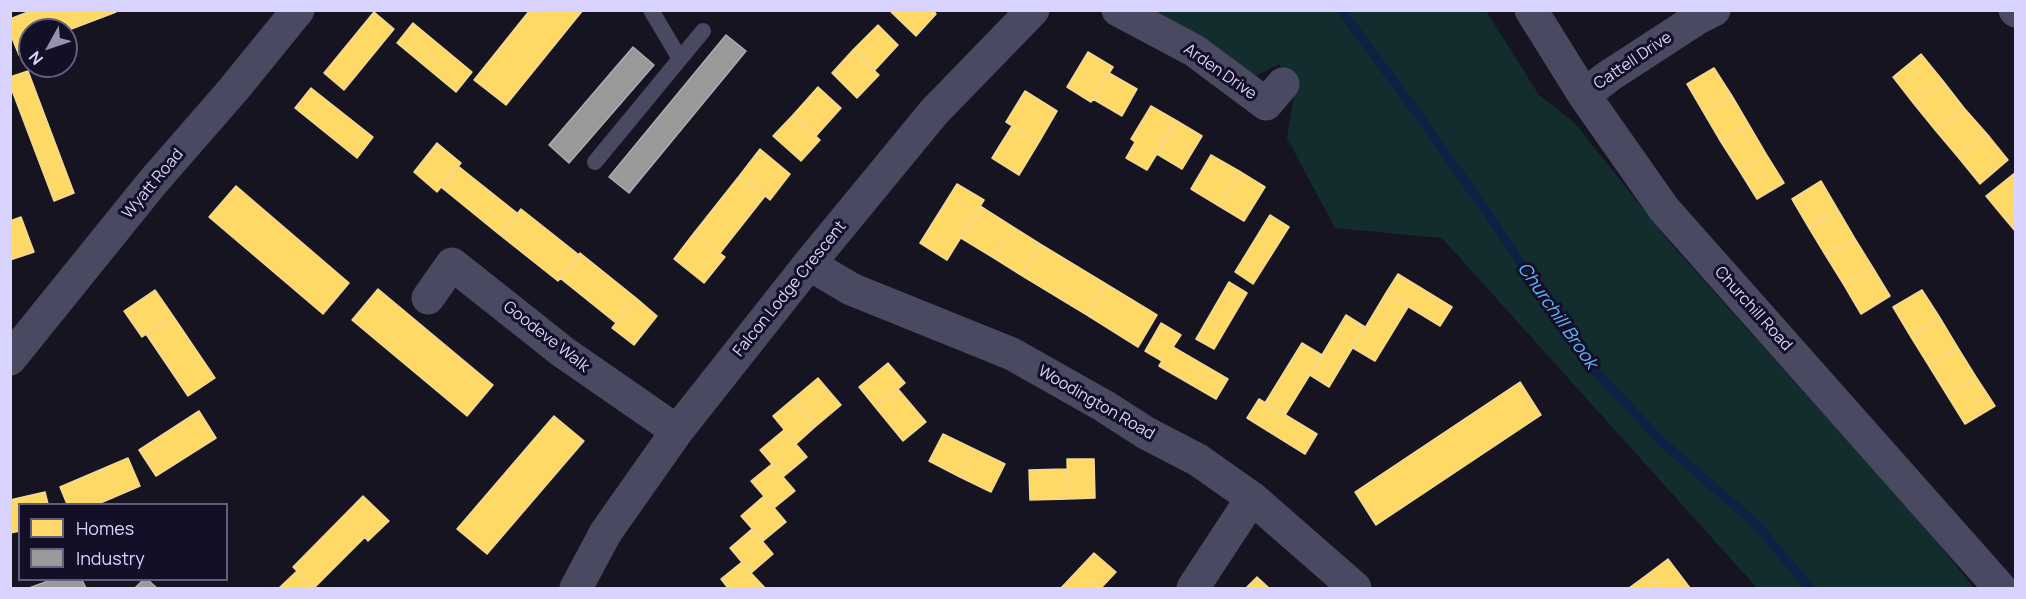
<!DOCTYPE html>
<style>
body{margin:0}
#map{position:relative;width:2026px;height:599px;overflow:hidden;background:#161421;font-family:Manrope,sans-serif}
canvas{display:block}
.frame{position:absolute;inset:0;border:12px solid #d9d4ff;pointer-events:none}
.legend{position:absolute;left:18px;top:503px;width:210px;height:78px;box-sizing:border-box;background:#130f26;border:2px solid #625e7d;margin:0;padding:8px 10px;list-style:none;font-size:18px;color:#d9d4ff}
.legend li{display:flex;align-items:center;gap:12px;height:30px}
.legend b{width:30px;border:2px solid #625e7d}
.north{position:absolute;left:18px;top:18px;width:60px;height:60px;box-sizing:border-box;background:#130f26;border:2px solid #625e7d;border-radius:50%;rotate:230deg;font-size:16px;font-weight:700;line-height:24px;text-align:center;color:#d9d4ff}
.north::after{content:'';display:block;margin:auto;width:21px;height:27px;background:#9591b1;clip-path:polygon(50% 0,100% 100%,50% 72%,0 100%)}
</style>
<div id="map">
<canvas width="2026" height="599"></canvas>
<div class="frame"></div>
<ul class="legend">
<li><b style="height:16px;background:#ffd966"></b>Homes</li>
<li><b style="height:16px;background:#999"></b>Industry</li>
</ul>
<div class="north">N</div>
</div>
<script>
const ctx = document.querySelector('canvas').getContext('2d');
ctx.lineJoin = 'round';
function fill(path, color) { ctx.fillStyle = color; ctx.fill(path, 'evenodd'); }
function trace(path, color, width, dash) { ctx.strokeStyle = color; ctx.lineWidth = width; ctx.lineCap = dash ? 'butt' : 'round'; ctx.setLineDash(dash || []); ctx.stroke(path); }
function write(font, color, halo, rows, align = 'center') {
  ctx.font = font + ' Manrope,sans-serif'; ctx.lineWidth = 6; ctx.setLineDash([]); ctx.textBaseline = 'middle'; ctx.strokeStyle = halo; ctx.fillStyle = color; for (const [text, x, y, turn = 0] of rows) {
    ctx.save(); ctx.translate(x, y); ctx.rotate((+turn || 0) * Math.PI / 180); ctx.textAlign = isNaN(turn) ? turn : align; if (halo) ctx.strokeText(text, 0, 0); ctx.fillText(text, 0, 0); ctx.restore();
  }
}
fill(new Path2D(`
 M1143,11H1486L1539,95L1574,122L1672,245L1925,527L1974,588H1757L1442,238L1335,228L1287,138L1296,82L1279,64L1250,79Z`), '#132c2d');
const homes = new Path2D(`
 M33,10H36L44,30H30V51L19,55L10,33V19Z
 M36,10H115L116,12L66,31L44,30Z
 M530,10H583L506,105L474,80Z
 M889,10H933L936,14L916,36Z
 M374,12L394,29L344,90L324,73Z
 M413,23L472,72L456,92L397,43Z
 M878,25L898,45L874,71L853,50Z
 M853,50L879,75L857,98L832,73Z
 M1088,52L1113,67L1091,102L1067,87Z
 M1921,54L1943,81L1914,104L1893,77Z
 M1714,68L1732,96L1704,113L1687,84Z
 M28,71L74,193L54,201L10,85V77Z
 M1109,73L1137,89L1122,116L1093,99Z
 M1943,81L1964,108L1936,131L1914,104Z
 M818,87L841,108L816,136L793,115Z
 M311,88L373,137L357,158L295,108Z
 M1025,91L1057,111L1039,142L1006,122Z
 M1732,96L1749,125L1721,142L1704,113Z
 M1151,106L1177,121L1147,170L1126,158L1135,142L1131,139Z
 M1964,108L1987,134L1958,157L1936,131Z
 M793,115L820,140L801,161L773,136Z
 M1177,121L1202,136L1182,169L1157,154Z
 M1749,125L1766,154L1739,170L1721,142Z
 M1012,126L1039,142L1019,175L992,158Z
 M1987,134L2008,160L1980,184L1958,157Z
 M437,143L461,163L437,192L414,172Z
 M760,149L790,174L770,200L740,175Z
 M1766,154L1784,183L1757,199L1739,170Z
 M1211,155L1239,171L1219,206L1191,189Z
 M458,166L517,213L500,235L441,187Z
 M1239,171L1265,187L1244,221L1219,206Z
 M2016,172V210L2005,219L1986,196Z
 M740,175L765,196L720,253L694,233Z
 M1821,181L1838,210L1809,228L1792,199Z
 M957,184L984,200L947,260L920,243Z
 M236,186L349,283L323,314L209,217Z
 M980,206L1013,227L994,258L961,238Z
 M521,209L579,255L558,281L500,235Z
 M1838,210L1855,239L1826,256L1809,228Z
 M2016,210V232L2005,219Z
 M1270,215L1289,227L1253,284L1235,272Z
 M21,217L34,252L10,260V221Z
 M1013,227L1040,244L1021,275L994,258Z
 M694,233L725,257L704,283L674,259Z
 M1855,239L1873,268L1844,285L1826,256Z
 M1040,244L1106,284L1087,315L1021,275Z
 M580,253L636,298L616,323L560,278Z
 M1873,268L1890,296L1861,314L1844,285Z
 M1398,274L1452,307L1440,326L1386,293Z
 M1229,282L1247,293L1214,349L1196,339Z
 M1106,284L1157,315L1138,347L1087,315Z
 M378,289L493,385L467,416L352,320Z
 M155,290L173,316L142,337L124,311Z
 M1922,290L1940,318L1911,337L1893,307Z
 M1386,293L1408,307L1375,361L1353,348Z
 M636,298L657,316L634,345L612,328Z
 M1346,315L1365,327L1329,387L1310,375Z
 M173,316L215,378L188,396L146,334Z
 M1940,318L1958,348L1929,366L1911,337Z
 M1161,323L1181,335L1173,347L1228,379L1216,399L1159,366L1162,361L1145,351Z
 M1302,343L1322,355L1285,415L1265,403Z
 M1958,348L1976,377L1947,395L1929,366Z
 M888,363L905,383L876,408L859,387Z
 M1976,377L1995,406L1965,424L1947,395Z
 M818,378L841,405L816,426L793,399Z
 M1520,382L1541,415L1376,525L1355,492Z
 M898,389L926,422L903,441L876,408Z
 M793,399L816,426L796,444L773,416Z
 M1259,399L1317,434L1305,454L1247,418Z
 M199,411L216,438L156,476L139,450Z
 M554,416L584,441L487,554L457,529Z
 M784,430L807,457L783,477L760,450Z
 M943,434L974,449L960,477L929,461Z
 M974,449L1005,464L991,492L960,477Z
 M128,458L140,486L98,504H67L60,487Z
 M1067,459H1094L1095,498L1068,499Z
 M772,464L795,491L774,508L751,481Z
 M1067,469L1068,499L1030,500L1029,470Z
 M45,492L48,504H20V531L10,533V500Z
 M363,496L389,521L368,541L365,537L314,588L293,567Z
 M764,496L786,522L763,541L741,516Z
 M752,529L773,554L751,573L730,548Z
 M1094,553L1116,572L1101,588H1061Z
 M1668,559L1690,588H1660L1648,574Z
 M742,562L751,573L765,588H728L721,579Z
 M297,571L314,588H279Z
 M1648,574L1660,588H1629Z
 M1257,577L1269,588H1246Z`);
fill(homes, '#ffd966');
trace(homes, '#f4d894', 1.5);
const industry = new Path2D(`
 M726,35L746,51L629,193L609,177Z
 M633,47L654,65L569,163L549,145Z
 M51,580H82L86,588H29Z
 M143,580H148L157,588H135Z`);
fill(industry, '#999');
trace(industry, '#acabb8', 1.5);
trace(new Path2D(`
 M1341,10L1412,106L1490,217L1584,359L1661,441L1756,524L1810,588`), '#0d2144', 9);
trace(new Path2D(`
 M651,10L680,59
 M595,162L703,31`), '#4a4962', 16);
trace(new Path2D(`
 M1118,10L1195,51L1266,104L1283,84
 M1531,10L1584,95L1664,209L2000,588
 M2015,10L2016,11
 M1584,95L1609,76L1698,18L1714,10
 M809,264L851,289L1012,354L1104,406L1146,433L1198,460L1252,498L1355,588
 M428,298L452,264L563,352L677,431
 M10,359L152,183L233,90L298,10
 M576,588L606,532L677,431L809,264L934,112L1033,10
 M1193,588L1252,498`), '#4a4962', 33);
write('16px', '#d9d4ff', '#130f26', [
 ["Cattell Drive",1633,61,-34],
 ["Arden Drive",1220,72,35],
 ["Wyatt Road",153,184,-50],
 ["Falcon Lodge Crescent",790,289,-51],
 ["Churchill Road",1753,309,48],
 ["Goodeve Walk",546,337,38],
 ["Woodington Road",1096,403,30]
]);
write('italic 18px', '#62b6ff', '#130f26', [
 ["Churchill Brook",1557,316,55]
]);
</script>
